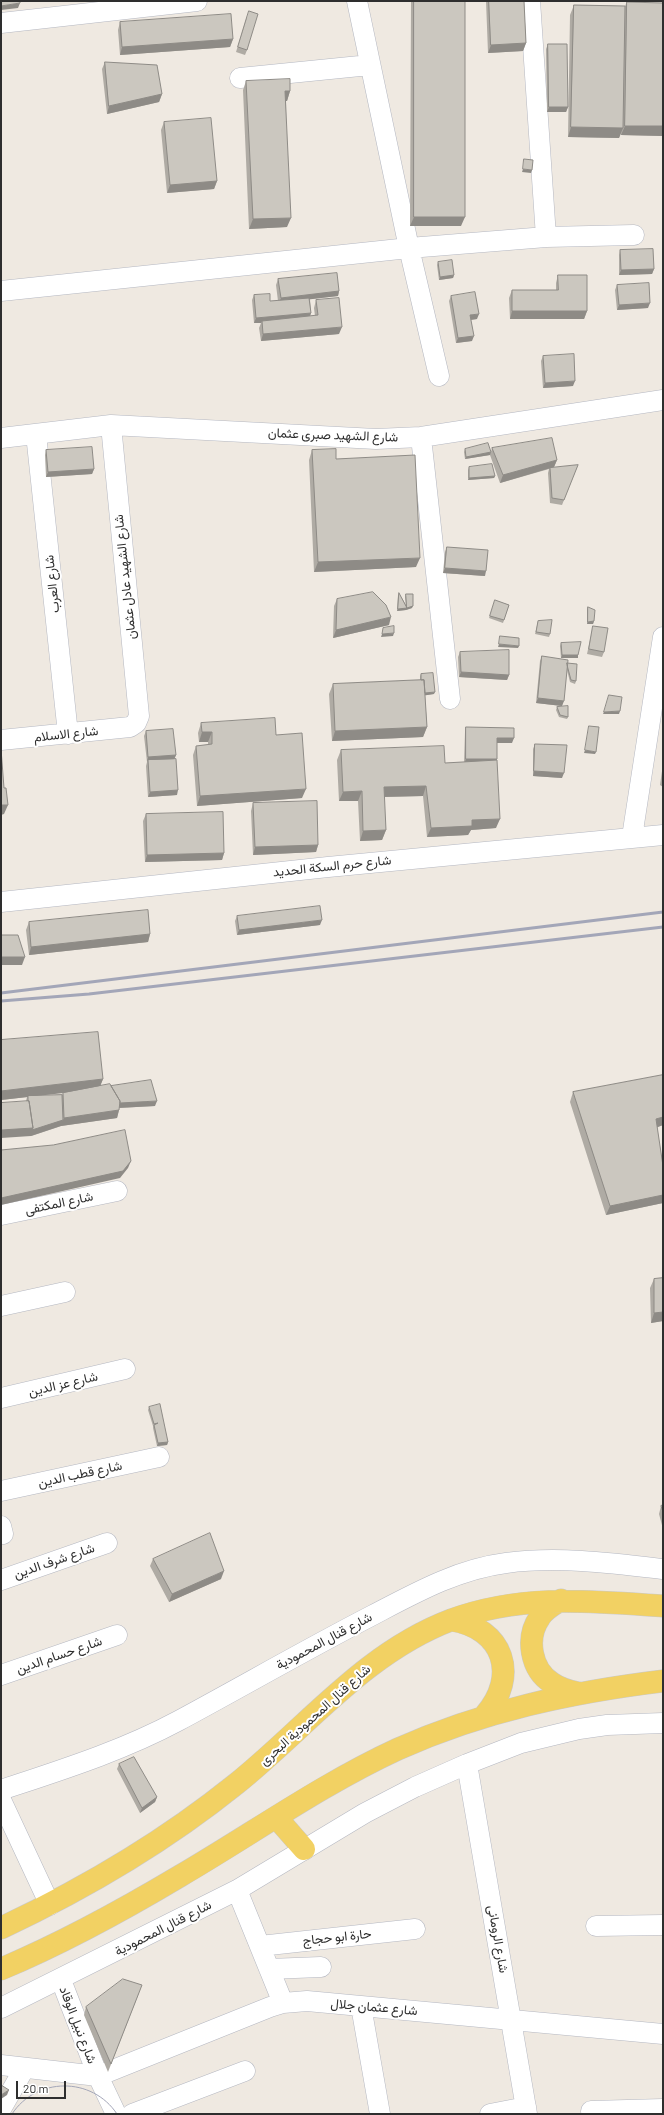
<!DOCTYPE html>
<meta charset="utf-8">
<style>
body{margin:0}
#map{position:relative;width:664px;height:2115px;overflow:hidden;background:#efe9e1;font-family:Barlow,sans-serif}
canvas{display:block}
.frame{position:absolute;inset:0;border:2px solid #2e2e2e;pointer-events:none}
.scale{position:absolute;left:16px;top:2081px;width:50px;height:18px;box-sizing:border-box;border:2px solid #2e2e2e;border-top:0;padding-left:5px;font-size:12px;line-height:14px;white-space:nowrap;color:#2e2e2e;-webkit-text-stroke:3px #fff;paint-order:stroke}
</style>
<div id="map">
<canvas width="664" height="2115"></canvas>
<div class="frame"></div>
<div class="scale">20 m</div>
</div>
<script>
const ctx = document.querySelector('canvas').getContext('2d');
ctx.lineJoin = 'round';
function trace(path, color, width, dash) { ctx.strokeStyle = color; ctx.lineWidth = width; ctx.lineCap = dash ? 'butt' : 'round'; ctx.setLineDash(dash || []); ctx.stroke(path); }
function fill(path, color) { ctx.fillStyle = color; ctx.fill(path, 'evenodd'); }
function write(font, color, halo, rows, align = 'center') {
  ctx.font = font + ' Barlow,Vazirmatn,sans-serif'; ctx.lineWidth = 4; ctx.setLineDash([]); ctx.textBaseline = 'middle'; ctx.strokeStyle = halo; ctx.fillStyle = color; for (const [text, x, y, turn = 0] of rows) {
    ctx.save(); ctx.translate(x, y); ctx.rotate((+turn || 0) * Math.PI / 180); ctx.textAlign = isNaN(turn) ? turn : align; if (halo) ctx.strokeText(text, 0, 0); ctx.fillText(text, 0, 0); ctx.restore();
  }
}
const minor = new Path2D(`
 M357,1L409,248L439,376
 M1,23L197,1
 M240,78L370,65
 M546,237L634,235
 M1,291L409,248L546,237L530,1
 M36,434L68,734
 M421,437L450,699
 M1,438L111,425L376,439L421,437L663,400
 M1,740L130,727L136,723L139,716L111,425
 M632,837L663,637
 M1,902L328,867L663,835
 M1,1215L117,1191
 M1,1306L65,1292
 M1,1398L125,1369
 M1,1491L159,1457
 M1,1526L3,1534
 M1,1580L107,1543
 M1,1675L117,1635
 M467,1764L527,2114
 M1,1790C61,1770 122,1751 178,1721C243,1686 307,1649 373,1615C415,1593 458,1569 506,1563C557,1556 612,1563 663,1569
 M1,1800L50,1905
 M237,1890L283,2003
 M596,1926L663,1925
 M260,1946L415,1929
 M269,1969L321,1967
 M61,1980L98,2076L116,2114
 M361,2006L380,2114
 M1,2008L237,1890L365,1813L415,1787L467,1764L521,1743L579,1729L607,1725L663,1723
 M1,2065L98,2076L270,2007L283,2003L307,2001L663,2034
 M1,2109L24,2069
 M591,2111L663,2109
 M132,2114L245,2071
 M490,2114L526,2107`);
const major = new Path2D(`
 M561,1600C553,1605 545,1609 540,1617C525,1638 531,1670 552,1683C560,1689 569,1691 578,1693
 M451,1620C504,1628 519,1676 485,1715
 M276,1817L304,1849
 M1,1928C84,1889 164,1842 236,1784C306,1728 364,1653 451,1620C522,1594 589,1601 663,1606
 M1,1969C63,1943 123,1910 180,1876C252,1834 322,1784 398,1749C483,1711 572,1692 663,1681`);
trace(minor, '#b4b7c1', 21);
trace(major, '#c9c9c9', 23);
trace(minor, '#fff', 20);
trace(major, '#f2d163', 22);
trace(new Path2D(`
 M12,2114C36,2077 92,2076 117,2114`), '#a3a6b8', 1);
trace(new Path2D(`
 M1,993L663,912
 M1,1001L89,994L663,927`), '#a3a6b8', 3);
fill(new Path2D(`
 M411,1H465L461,226H410Z
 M486,1H524L526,43L523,51L488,53Z
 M627,2L663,136L621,135V133L619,138L568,137L570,15L574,5L625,6Z
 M247,16V50L245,55L236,52Z
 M120,22L233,39L230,47L120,55L118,30Z
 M548,44L568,107L566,112H547L546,49Z
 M105,62L162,94L159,102L107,114L102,69Z
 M246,81L290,91L287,101H286L287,227L249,229L243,90Z
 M164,122L217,181L214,189L167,193L161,130Z
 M620,250L654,269L652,274L619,275V255Z
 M438,262L454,275L453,278L439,280L437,265Z
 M558,275L587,311L584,319H510L509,298L512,290H556V283Z
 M278,279L339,291L338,296L310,299L311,313L310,316H315L314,308L316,300L339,334L261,341L259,328L261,323H254L252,300L254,295L270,301H278L276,285Z
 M617,285L648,308L617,310L615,290Z
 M451,296L477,319L471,320L472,341L456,343L449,301Z
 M543,356L573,386L543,388L541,361Z
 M492,448L557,460L554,467L552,468L578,465L562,505L550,503L548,473L549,469L500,483L490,455L465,459L464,452L465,449L491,452Z
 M46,450L94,469L92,474L46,477L45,455Z
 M312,450L336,459L416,567L314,572L309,460Z
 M469,467L495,476L494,478L468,480V470Z
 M447,547L485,576L443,573L445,552Z
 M399,593L406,605L405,597L406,594L412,608L406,610L397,611L398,595Z
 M337,599L389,625L333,638L334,606Z
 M495,600L509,605L503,623L489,618Z
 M588,607L594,621L593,624H587V609Z
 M538,621L550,634L549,637L535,634Z
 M593,626L604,652L602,657L587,654L592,631Z
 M561,643L578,655V658H561L560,646Z
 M460,652L509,675L507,680L459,677L458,657Z
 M542,656L567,663L576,681L575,684L570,682L567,670L562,706L536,703L540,661Z
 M421,674L434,694L425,695L427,727L423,737L332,741L329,694L333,684L420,680V676Z
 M557,707L568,717L567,719L559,717L556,710Z
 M201,723L276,735L302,798L197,806L193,755L196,746L208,745V742H199L198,733Z
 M466,727L512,743H497L496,828L471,830L468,835L427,837L423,796L384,797L386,830L382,840L360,841L358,801H339L337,760L341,750L445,763L464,762L465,732Z
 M146,731L176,755L174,759L177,795L148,797L146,766L147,762L144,736Z
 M535,744L562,778L533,776V749Z
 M663,764V787L660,785Z
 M253,803L318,845L316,852L253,855L251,811Z
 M146,814L224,853L222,860L145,862L143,821Z
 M237,916L320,925L237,935L235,921Z
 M29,922L150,934L148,942L29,955L26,930Z
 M1,1040L103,1079L100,1086H111L155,1106L119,1108V1110L117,1118L61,1126L31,1136L26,1101L27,1097L1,1100ZM65,1092L63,1093L62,1095L35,1096Z
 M663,1075V1125L657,1127L663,1166V1203L606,1215L570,1102L573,1092Z
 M663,1278V1321L651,1323L650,1288L654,1279Z
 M149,1407L168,1442L167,1445L157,1446L153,1428V1426L148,1410Z
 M663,1505V1529L659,1514L661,1506Z
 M153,1559L221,1579L169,1602L150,1566Z
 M119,1764L157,1797L155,1802L140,1813L117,1769Z
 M139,1993L108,2072L84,2015L86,2007Z`), '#afaba4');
fill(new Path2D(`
 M20,3L18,8L1,10V6Z
 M233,39L230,47L120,55L122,47Z
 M526,43L523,51L488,53L491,45Z
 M285,91H290L287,101H282Z
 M162,94L159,102L107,114L109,106Z
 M549,107H568L566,112H547Z
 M625,126H663V136L621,135Z
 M571,127L623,128L619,138L568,137Z
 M523,169L532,170L531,173L522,172Z
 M217,181L214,189L167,193L170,185Z
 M414,217H465L461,226H410Z
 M291,218L287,227L249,229L253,219Z
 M654,269L652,274L619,275L621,270Z
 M454,275L453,278L439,280L440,277Z
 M339,291L338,296L279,303L281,298Z
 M650,303L648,308L617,310L619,305Z
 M512,311H587L584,319H510Z
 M311,313L309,319L262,321L261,323H254L256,318Z
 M479,314L477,319L469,320L470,315Z
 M342,327L339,334L261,341L263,334Z
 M474,336L472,341L456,343L458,338Z
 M575,381L573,386L543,388L545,383Z
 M491,452L490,455L465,459L466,457Z
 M557,460L554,467L500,483L503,475Z
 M94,469L92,474L46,477L48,472Z
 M495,476L494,478L468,480L469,478Z
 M420,558L416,567L314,572L318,562Z
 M445,568L486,571L485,576L443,573Z
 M413,606L412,608L406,610L397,611L398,609Z
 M391,617L389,625L333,638L336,630Z
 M594,621L593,624H587L588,622Z
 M394,633L393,636L381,637L382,634Z
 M499,644L519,646L518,648L498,647Z
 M562,655H578V658H561Z
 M461,672L509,675L507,680L459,677Z
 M435,692L434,694L421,696L422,693Z
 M538,698L564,701L562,706L536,703Z
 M620,711L619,714H603L604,712Z
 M427,727L423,737L332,741L335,731Z
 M202,732H212L208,742H199Z
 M497,738H514L512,743H495Z
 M585,750L596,752L595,754L584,753Z
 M176,755L174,760H148L147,762L148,757Z
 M466,759H497L495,764H464Z
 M534,771L564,773L562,778L533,776Z
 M426,786L423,796L380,797L384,787Z
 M306,789L302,798L197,806L200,796Z
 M178,790L177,795L148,797L150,792Z
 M362,791L358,801H339L343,792Z
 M1,805H8L4,814L1,815Z
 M500,819L496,828L471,830L468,835L427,837L431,828L472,820Z
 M386,830L382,840L360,841L363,831Z
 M318,845L316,852L253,855L255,847Z
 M224,853L222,860L145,862L147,855Z
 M322,920L320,925L237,935L239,930Z
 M150,934L148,942L29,955L31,947Z
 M1,957H25L22,965H1Z
 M103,1079L99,1089L1,1100V1091Z
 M157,1101L155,1106L117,1108L119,1103Z
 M119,1110L117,1118L61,1126L31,1136L1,1138V1130L63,1120L64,1118Z
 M663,1117V1125L653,1129L656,1119Z
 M131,1161L128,1168L120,1178L1,1205V1198Z
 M663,1195V1203L606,1215L610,1206Z
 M663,1312V1321L651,1323L654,1313Z
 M168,1442L167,1445L157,1446L158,1443Z
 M224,1571L221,1579L169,1602L172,1594Z
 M157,1797L155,1802L140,1813L142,1808Z
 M9,2090L7,2095L1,2099V2095Z`), '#8e8b86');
const building = new Path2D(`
 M1,1H20V3L1,6Z
 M414,1H465V217H414Z
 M489,1H524L526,43L491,45Z
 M627,2L663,3V126H625Z
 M574,5L625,6L623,128L571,127Z
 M249,11L258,14L247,50L238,47Z
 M231,14L233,39L122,47L120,22Z
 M548,44H567L568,107H549Z
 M105,62L157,65L162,94L109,106Z
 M290,79V91H285L291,218L253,219L246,81Z
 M211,118L217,181L170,185L164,122Z
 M524,159L533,160L532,170L523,169Z
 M653,249L654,269L621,270L620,250Z
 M452,260L454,275L440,277L438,262Z
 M337,273L339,291L281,298L278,279Z
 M558,275H587V311H512V290H558Z
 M649,283L650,303L619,305L617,285Z
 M475,292L479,314L470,315L474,336L458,338L451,296Z
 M270,294V301L309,298L311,313L256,318L254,295Z
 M339,298L342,327L263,334L262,321L318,315L316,300Z
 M574,354L575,381L545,383L543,356Z
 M552,438L557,460L503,475L492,448Z
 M488,443L491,452L466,457L465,449Z
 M92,447L94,469L48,472L46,450Z
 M336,449V459L415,455L420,558L318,562L312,450Z
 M492,464L495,476L469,478V467Z
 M578,465L564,500L552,498L550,468Z
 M447,547L488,550L486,571L445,568Z
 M373,592L386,605L391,617L336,630L337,599Z
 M399,593L407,608L398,609Z
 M406,594H413V606L407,608Z
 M495,600L509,605L504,620L490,616Z
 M588,607L595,610L594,621L588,622Z
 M552,620L550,634L536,632L538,621Z
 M394,626V633L382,634L383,628Z
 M593,626L608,628L604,652L589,649Z
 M500,636L519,638V646L499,644Z
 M581,642L578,655H562L561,643Z
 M509,650V675L461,672L460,652Z
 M542,656L568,660L564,701L538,698Z
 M567,663L577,664L576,681L571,680L567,665Z
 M433,673L435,692L425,693L424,680H421V674Z
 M424,680L427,727L335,731L333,684Z
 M609,695L622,697L620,711L604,712Z
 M568,706V717L560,715L557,707Z
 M275,718L276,735L302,733L306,789L200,796L196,746L212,744V732H202L201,723Z
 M589,726L599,727L596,752L585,750Z
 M466,727L514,728V738H497V759H466Z
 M173,729L176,755L148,757L146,731Z
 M535,744L567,745L564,773L534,771Z
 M444,746L445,763L497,760L500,819L472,820V826L431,828L426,786L384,787L386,830L363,831L362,791L343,792L341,750Z
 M1,749L4,788H6L8,805H1Z
 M176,759L178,790L150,792L148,760Z
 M317,801L318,845L255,847L253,803Z
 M223,812L224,853L147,855L146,814Z
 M320,906L322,920L239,930L237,916Z
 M148,910L150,934L31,947L29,922Z
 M1,935H18L25,957H1Z
 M98,1032L103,1079L1,1091V1040Z
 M663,1075V1117L656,1119L663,1166V1195L610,1206L573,1092Z
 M151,1080L157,1101L120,1103V1101L111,1086Z
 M110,1084L120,1101L119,1110L64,1118L63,1093Z
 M62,1095L63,1120L32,1130L33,1128L29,1101H28V1096Z
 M29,1101L33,1128L1,1130V1103Z
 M125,1130L131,1161L123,1171L1,1198V1150L53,1145Z
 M663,1278V1312L654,1313V1279Z
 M160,1404L168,1442L158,1443L154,1425L158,1423L154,1424L149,1407Z
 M663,1505V1512L661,1506Z
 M210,1533L224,1571L172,1594L153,1559Z
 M134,1757L157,1797L142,1808L119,1764Z
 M123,1979L142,1985L111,2064L86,2007Z
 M1,2085L9,2090L1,2095Z`);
fill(building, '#cbc7bf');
trace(building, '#8e8b86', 1);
write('13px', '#2e2e2e', '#fff', [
 ["شارع الشهيد صبرى عثمان",333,435,2],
 ["شارع الشهيد عادل عثمان",125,577,-96],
 ["شارع العرب",52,584,-96],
 ["شارع الاسلام",66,734,-6],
 ["شارع حرم السكة الحديد",332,866,-6],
 ["شارع المكتفى",59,1203,-12],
 ["شارع عز الدين",63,1384,-13],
 ["شارع قطب الدين",80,1474,-12],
 ["شارع شرف الدين",54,1561,-19],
 ["شارع قنال المحمودية",324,1641,-28],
 ["شارع حسام الدين",59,1655,-19],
 ["شارع قنال المحمودية البحرى",315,1715,-42],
 ["شارع قنال المحمودية",163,1928,-27],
 ["حارة ابو حجاج",337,1937,-6],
 ["شارع الرومانى",498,1939,80],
 ["شارع عثمان جلال",374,2007,5],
 ["شارع نبيل الوقاد",78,2025,69]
]);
</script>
